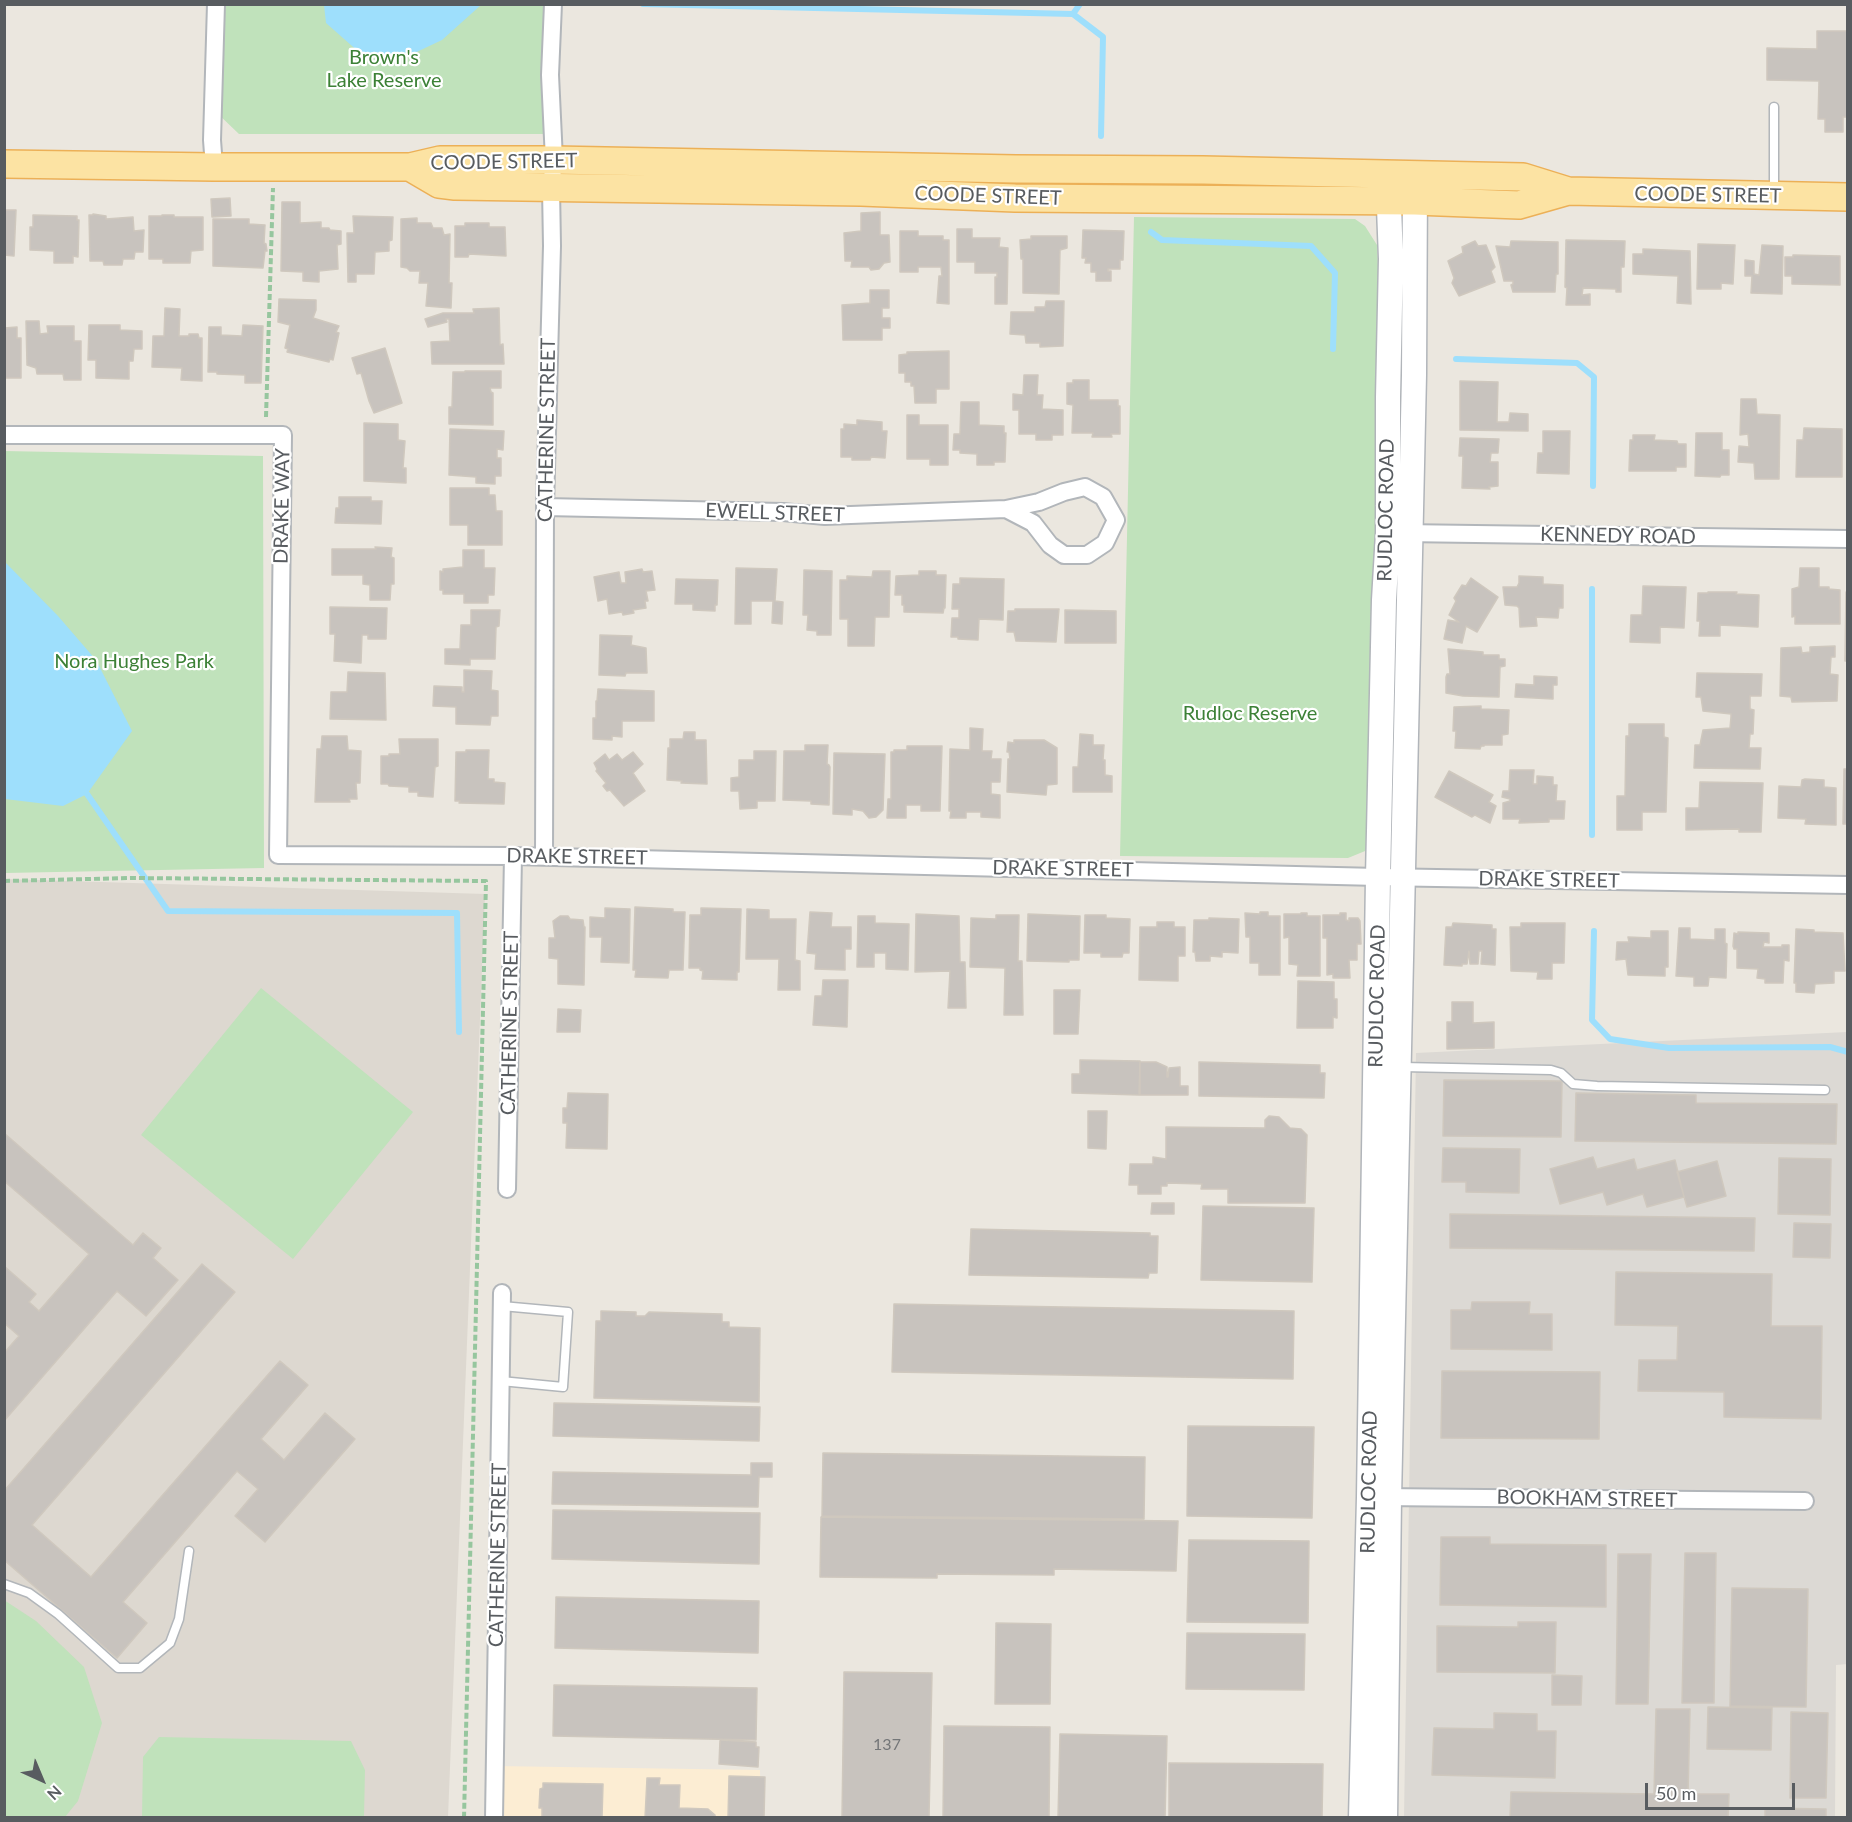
<!DOCTYPE html>
<style>
body{margin:0}
#map{position:relative;width:1852px;height:1822px;overflow:hidden;background:#ebe7df;font-family:Lato,sans-serif}
canvas{display:block}
.frame{position:absolute;inset:0;border:6px solid #585c60;pointer-events:none}
.north{position:absolute;left:12px;top:1750px;width:60px;height:60px;-webkit-text-stroke:4px #fff;paint-order:stroke;rotate:136deg;font-size:16px;font-weight:700;line-height:24px;text-align:center;color:#585c60}
.north::after{content:'';display:block;margin:auto;width:21px;height:27px;background:#585c60;clip-path:polygon(50% 0,100% 100%,50% 72%,0 100%)}
.scale{position:absolute;left:1645px;top:1783px;width:150px;height:27px;box-sizing:border-box;border:3px solid #585c60;border-top:0;padding-left:8px;font-size:18px;line-height:21px;white-space:nowrap;color:#585c60;-webkit-text-stroke:4px #fff;paint-order:stroke}
</style>
<div id="map">
<canvas width="1852" height="1822"></canvas>
<div class="frame"></div>
<div class="north">N</div>
<div class="scale">50 m</div>
</div>
<script>
const ctx = document.querySelector('canvas').getContext('2d');
ctx.lineJoin = 'round';
function fill(path, color) { ctx.fillStyle = color; ctx.fill(path, 'evenodd'); }
function trace(path, color, width, dash) { ctx.strokeStyle = color; ctx.lineWidth = width; ctx.lineCap = dash ? 'butt' : 'round'; ctx.setLineDash(dash || []); ctx.stroke(path); }
function write(font, color, halo, rows, align = 'center') {
  ctx.font = font + ' Lato,sans-serif'; ctx.lineWidth = 4.5; ctx.setLineDash([]); ctx.textBaseline = 'middle'; ctx.strokeStyle = halo; ctx.fillStyle = color; for (const [text, x, y, turn = 0] of rows) {
    ctx.save(); ctx.translate(x, y); ctx.rotate((+turn || 0) * Math.PI / 180); ctx.textAlign = isNaN(turn) ? turn : align; if (halo) ctx.strokeText(text, 0, 0); ctx.fillText(text, 0, 0); ctx.restore();
  }
}
fill(new Path2D(`
 M495,1766L760,1770L761,1817L494,1818Z`), '#fcedd3');
fill(new Path2D(`
 M1847,1032L1848,1664L1836,1665L1835,1817L1404,1818L1416,1053Z`), '#dcd9d4');
fill(new Path2D(`
 M5,879L485,894L448,1817L5,1818Z`), '#ddd8d0');
fill(new Path2D(`
 M222,5H553V134H239L216,112Z
 M1134,217L1355,219L1365,226L1377,245L1384,383L1370,849L1348,858L1120,856Z
 M4,451L263,456L264,868L5,873Z
 M261,988L413,1112L293,1259L141,1135Z
 M4,1600L36,1621L84,1667L102,1723L78,1801L65,1817H5Z
 M159,1737L351,1741L365,1770L364,1817H142L143,1757Z`), '#c0e2bb');
fill(new Path2D(`
 M324,5V4L481,5L442,40L406,57L360,53L326,23Z
 M5,562L58,616L96,660L132,731L87,794L63,806L5,799Z`), '#9edffc');
trace(new Path2D(`
 M643,4L1073,14L1103,37L1101,136
 M1073,14L1080,4
 M1151,232L1162,240L1311,246L1335,273L1333,349
 M1456,359L1577,363L1594,377L1593,486
 M87,794L168,911L457,913L459,1032
 M1592,835V589
 M1594,931L1592,1020L1610,1039L1669,1048L1830,1047L1848,1052`), '#9edffc', 6);
const building = new Path2D(`
 M1817,31H1848V117H1843V132H1825V119H1818L1819,81L1767,80V48L1817,49Z
 M230,198L231,216L212,217L211,199Z
 M282,202H300V223L321,222V228H329L330,230L341,231V244L337,245L338,269L319,271V282L303,281V272L281,271Z
 M4,210H16L14,256L4,255Z
 M880,212V235H889L890,262L884,263L879,269L871,270L869,267H851L852,261H845L844,233L861,231V213Z
 M93,214L106,216V219L133,217L134,231L144,230L143,252H135L134,259H123L122,265H104L103,261H90L89,215H93Z
 M33,215L77,216V220H79L78,257L73,256V263H54V251L30,250V227H33Z
 M162,215H174V217H203V250L191,251L190,263H163V259H149V216H162Z
 M353,216L393,217L392,240L389,241V251L375,252L374,274H356V282H348L347,233H354Z
 M417,218V223H431L433,228H442L444,235L450,234L449,283H452L451,308L426,306L428,283H419L420,271H410L407,268L401,267V219Z
 M213,219H249V224L265,225L264,243L266,244L267,251H265L263,268L213,266Z
 M465,223H489V227H505L506,256L469,254L468,257H455V226H465Z
 M957,229H972V238H1000L999,247L1008,248L1007,304H995V277H997V273H975V262H957Z
 M1083,230L1124,231L1123,260H1120V269H1108V271H1111V281H1096V272H1091V263H1085L1086,258H1082Z
 M900,231H918V236H943V240H949V304L937,303L939,276H942L941,267H918V272H900Z
 M1031,236H1067V248L1060,250L1059,294L1023,293V259H1021L1020,240L1031,239Z
 M1566,240L1625,241L1624,267H1621V292H1616V289L1583,288L1582,295L1590,294V305H1566L1567,288L1565,287Z
 M1475,241L1478,246L1486,245L1495,267L1491,271L1495,282L1459,296L1452,283L1454,278L1448,261L1463,253L1462,247Z
 M1511,241L1558,242V274H1556L1555,292H1513L1511,285L1513,284V281H1504L1496,246L1510,247Z
 M1698,244L1735,245L1733,284L1721,283V289H1697Z
 M1762,245L1783,246L1782,294L1751,293L1752,276H1745V260L1754,261V274L1759,275Z
 M1643,249L1690,251L1691,304L1677,303L1678,276L1633,274V254H1643Z
 M1793,255L1840,256V285L1792,284V276H1785V257H1793Z
 M870,290H889V308H882V318H890V328H882V340H843L842,305L870,303Z
 M279,299L316,300V310L313,318L339,326L336,332L339,333L333,360L330,359L329,362L287,352L288,349L285,348L290,325L278,322Z
 M1046,301H1064L1063,346L1040,347V343H1026L1025,335L1010,334L1011,312H1035V307H1045Z
 M165,308L180,309L179,336H189V334H198L199,338H202V381L181,380L182,368L152,367L153,336H164Z
 M499,308L500,345L503,344L504,364H432L431,342L450,341L449,319H446L447,322L428,327L425,319L443,313H474L473,309Z
 M26,321H39L40,334L48,333L47,326H74V341H81V380H64L63,374H37L36,368L27,365Z
 M89,325H120V330L142,331V349H134L133,361H129V379L96,378V360H88Z
 M243,325L263,326L261,383H245V375L217,374V372H208L209,327H221V335L242,336Z
 M17,327V338H21V378H4V328Z
 M385,348L402,403L374,413L369,401L361,373L357,374L352,358Z
 M949,351V389H936V403H915L914,386H911V382H905V373H899V355L907,354V352Z
 M465,371H501V388H490L491,392L493,393V425L449,424V407H452L453,372H465Z
 M1024,375H1038L1037,395H1043L1042,409L1063,410V435H1052V440H1036V434H1019V410H1013V394L1023,395Z
 M1073,380H1089V400H1118V406H1120V434H1111L1112,437H1092L1093,433H1072L1073,405L1067,404V383H1073Z
 M1460,381L1498,382L1497,422H1509L1510,413L1528,414V431L1460,430Z
 M1741,399H1756L1757,414L1780,415L1779,479H1755L1754,463L1738,462L1739,446L1749,447L1748,434L1740,435Z
 M961,402H979V425L1004,426V433H1006L1005,462H994V465H977V454L960,453V450H953L954,434H960Z
 M907,415H919V425H948V465H930V459H907Z
 M857,420L882,422V431H887L885,458L871,457L870,460H852V457H841V429H844V424L857,425Z
 M364,423L398,424V440L405,441L403,468H406V483L364,481Z
 M1804,428L1842,429V477H1796L1797,440H1803Z
 M450,429L504,431L503,450L497,449V458H501V476H495V484L476,483V477L449,475Z
 M1543,431H1570L1569,474L1537,473L1538,453H1543Z
 M1696,433H1722V450H1729V475H1721L1720,477L1695,476Z
 M1633,435H1655L1654,440L1677,441L1678,444H1686V467H1676V471H1629L1630,440H1633Z
 M1460,438L1499,439L1498,453H1491L1490,462H1498V486L1489,487L1490,489L1462,488L1463,456H1459Z
 M450,488H489V495H495L496,511H502V545H468V525H450Z
 M339,497H371V501H382L381,524L335,523L336,508H339Z
 M375,547L392,548L391,557L394,558V584H391L390,600H370V585L363,584V575H332V549H376Z
 M463,550H484V568H495L494,595H488V603H464V594H443V590H440V571L443,572V569L463,567Z
 M736,568L777,569L775,601L783,602L782,624L772,623L773,601H751V624H735Z
 M1800,568H1819V587H1829V589L1840,590V624H1795V616L1792,617V589L1799,587Z
 M642,569L643,572L652,571L655,590L646,591L648,601H645L646,608L633,610L634,613L623,615L622,612L609,614L607,599L598,601L594,577L619,572L621,583H626L625,572Z
 M804,570L832,571L831,635H817V631L807,630L808,615H803Z
 M873,571H890L889,617H875L874,646H848V619H840V580H847V576L872,577Z
 M919,571H936V575H946L945,608H944L943,613L904,612V605H902V595H895L896,576L919,575Z
 M1519,576L1543,577V584L1563,585V608H1559L1558,618L1536,617L1537,626L1520,627L1519,608L1517,606L1505,605L1503,587H1517L1519,583Z
 M960,578L1004,579L1003,620L979,619L978,640L958,639V637H951L952,618H959V609H952L953,584H960Z
 M1471,578L1498,597L1477,632L1466,626L1462,643L1444,639L1448,620L1459,622L1449,615L1456,601L1454,598L1462,585L1466,586Z
 M676,579L718,580L717,605H715V611L693,610V604H675Z
 M1643,586L1686,587L1684,628L1660,627V643L1630,642L1631,615H1642Z
 M1708,592H1737L1736,594L1759,595L1758,627L1720,625V636H1699L1700,621H1697L1698,593H1708Z
 M1846,592H1848V661H1845Z
 M330,607L387,608L386,639H368V635H362L361,663L334,661L335,634H330Z
 M1015,609H1059L1056,642L1016,641L1014,632H1007L1008,611H1015Z
 M471,610H500L499,626L496,627L495,659H470V665L445,664V649H460L461,625H471Z
 M1065,610L1116,611V643H1065Z
 M600,635L632,636L631,645L646,648L647,673H626L625,676L599,675Z
 M1835,646V657H1831L1830,674L1838,675L1837,701L1792,702L1791,697L1780,696L1781,648L1801,647L1802,653L1810,652V647Z
 M1448,649L1483,652V655H1499V659H1505V666L1500,667L1499,697L1463,696L1446,693V677L1447,674H1450Z
 M464,670L492,671L491,690L498,691V716H491L490,725L456,724V707L433,706L434,686L462,687V692H464Z
 M348,672L385,673L386,720L330,719L331,692H347Z
 M1697,673L1762,674L1761,696H1750V709L1754,710L1753,734H1750L1749,748H1761L1760,769L1694,768L1695,745H1700L1703,730L1730,728L1731,717V714L1703,711L1701,697H1696Z
 M1534,676L1557,677V685H1553V699L1515,697L1516,684L1534,685Z
 M598,689L654,691V721H622V737L612,736V740L593,739V718H596V701H597Z
 M1481,706V709L1509,710L1508,734L1502,735V745H1483L1484,746H1481L1480,749L1455,748L1456,731H1453L1454,707Z
 M1629,724H1664V737L1668,738L1666,812H1642V830H1617V796H1625L1626,736H1629Z
 M970,728L983,729L982,751H992L991,759H1001L1000,782H991V794L1000,795V818L981,817V812H966V818H950L951,811H949L950,749L970,750Z
 M684,732H695V740H706L707,784L681,783L682,781L667,780L668,748H670V739H683Z
 M1080,734L1093,735V745H1104L1103,760H1105V775L1112,776V792H1073V767H1078Z
 M322,736H347L348,750L361,751L360,783H356L357,799H349L350,802H315L317,749H321Z
 M399,739H438V766L435,767L433,797L418,796V792H409V787L389,786L388,784H381V756H389V754H400Z
 M1014,740H1044L1057,748V784L1047,785L1046,795L1007,792L1008,759H1010L1009,752H1007L1008,742L1014,743Z
 M805,745H828L827,764L829,765L830,767L829,805L811,804V801L783,800L784,751H805Z
 M907,746H942L940,811H921V805H906V818H887L888,799H891V752H894V750H907Z
 M466,750H489L488,779H494V782L505,783L504,804L459,803L460,801H455L456,752H466Z
 M754,751H776L775,801H757V808L740,809L739,791H731V778L739,777V760H754Z
 M633,752L643,764L633,773L645,791L624,806L610,790L607,791L603,786L606,783L596,771L597,769L594,763L605,754L609,760L617,754L622,760Z
 M834,753L885,754L883,810L876,817L869,818L863,811L852,809V815L833,814Z
 M1844,769H1848V824H1843Z
 M1510,770H1534L1533,784H1537V776L1553,777V785H1557L1556,801H1565L1564,819H1549V822L1519,823L1520,819H1503V803L1510,801V799L1502,797L1503,791H1509Z
 M1449,771L1493,795L1489,802L1496,806L1490,823L1475,815L1472,817L1435,797Z
 M1805,779L1824,780V787L1836,788V825L1805,824L1806,819L1778,818L1779,786L1801,787L1802,780Z
 M1700,782L1763,783L1761,832H1739V829L1686,830V808H1699Z
 M635,907L673,909V912H685L683,970H669L668,978L635,977L636,970H633Z
 M605,908L630,909L629,963L601,962L602,937H590V917L605,918Z
 M701,908L741,909L739,972H737V980L702,979L703,971L700,970V968H689L690,915H701Z
 M747,909L769,910V919H796L795,960L800,961V990H778L779,959H746Z
 M810,912L832,913L831,927H851V949H845V970L815,969L816,954L807,953Z
 M1260,912H1268V916H1280V975H1259V963H1250V937H1246L1245,913L1260,914Z
 M1301,913H1307V916H1320V976H1297L1298,965L1289,964V937L1284,938V914H1301Z
 M1340,913H1346V920L1349,921V918H1358L1360,921L1361,944H1357V960H1349L1350,978H1333V974L1327,975V938H1323V915H1340Z
 M916,914L959,916L960,962H965L966,1008H948L950,971L915,972Z
 M1028,914L1080,916L1079,960H1069V962L1027,961Z
 M996,915H1019L1018,961H1022L1023,1015H1004L1005,968L970,967L971,918L996,919Z
 M1085,915H1106V918L1130,919L1129,953H1123L1122,957H1101V953H1084Z
 M560,916H568L570,919L583,920L584,927H585L584,985L558,984V959L549,958V938H555L553,921Z
 M858,916H875V923L909,924L908,970L886,969V953H874V967H857Z
 M1209,918L1239,919L1238,953L1222,952V957L1210,956V961H1196L1195,952H1193L1194,920H1209Z
 M1157,922H1174V927H1185V956H1178V981L1139,980L1140,927H1157Z
 M1453,923L1492,925V929H1496L1495,965L1481,964L1482,951H1479L1478,964H1470L1469,951L1467,964H1462V966L1444,965L1446,927H1452Z
 M1521,923H1565L1564,963H1552V979H1537L1538,972L1511,971L1510,927H1521Z
 M1679,928H1690V939L1715,940V929H1725V943L1727,944L1726,978L1709,977L1708,986H1694V977L1676,976Z
 M1796,929L1814,930V932L1843,933L1845,971H1834V983L1815,984L1814,993L1796,992V983H1794Z
 M1651,931H1668V967H1665V976L1628,975L1626,959L1616,960L1617,942H1629L1628,937L1651,938Z
 M1738,932L1769,933V943L1764,942L1763,947H1782V945H1789V961L1784,960L1783,983H1765V979L1757,978L1758,969L1737,968V949H1734L1733,946L1734,933L1738,934Z
 M823,980H848L847,1027L813,1025L815,996H822Z
 M1298,981L1334,982V999H1337V1018L1333,1017V1028H1297Z
 M1054,990H1080L1078,1034H1054Z
 M1452,1002H1473V1023L1494,1022V1048L1447,1049V1022H1452Z
 M558,1009L581,1010L580,1032H557Z
 M1080,1060L1140,1061L1139,1095L1072,1093V1074H1080Z
 M1140,1062H1156L1167,1067V1077H1168L1169,1068L1180,1067V1086H1188V1095H1140Z
 M1199,1062L1320,1065V1073H1325L1324,1098L1199,1096Z
 M1444,1080L1562,1081L1561,1137L1443,1136Z
 M568,1093L608,1094L607,1149L566,1148L567,1123H563V1108H567Z
 M1576,1093L1696,1095V1103L1837,1104L1836,1144L1575,1141Z
 M1088,1111H1107L1106,1149L1088,1148Z
 M1269,1116L1279,1117L1290,1128L1301,1129L1307,1135L1305,1203H1228V1189H1201L1202,1184L1167,1183V1186H1161V1194H1138V1185H1129L1130,1164H1153V1157L1166,1159V1127L1265,1128V1120Z
 M4,1133L133,1245L143,1233L161,1248L153,1258L178,1280L146,1316L117,1291L4,1421V1353L19,1336L4,1323V1266L36,1294L29,1302L39,1311L89,1254L4,1181Z
 M1443,1148L1520,1149L1519,1193L1466,1192V1182H1442Z
 M1593,1157L1597,1169L1634,1159L1637,1170L1675,1160L1684,1197L1647,1207L1643,1194L1607,1205L1603,1192L1560,1204L1550,1169Z
 M1779,1158L1831,1159L1830,1215L1778,1214Z
 M1717,1161L1726,1196L1687,1207L1677,1172Z
 M1152,1203H1174V1214H1151Z
 M1203,1206L1314,1208L1312,1282L1201,1280Z
 M1450,1214L1755,1218L1754,1251L1450,1248Z
 M1794,1223L1831,1224L1830,1258L1793,1257Z
 M971,1229L1150,1233V1236H1158L1157,1273H1149L1148,1278L969,1275Z
 M202,1264L235,1292L32,1525L91,1577L280,1361L308,1385L261,1439L284,1460L325,1413L355,1439L265,1542L235,1516L258,1489L237,1471L123,1602L147,1623L117,1658L4,1560V1491Z
 M1616,1272L1772,1274L1771,1326H1822L1821,1419L1724,1417V1392L1638,1391L1639,1360H1677L1678,1326L1615,1325Z
 M1472,1302H1530L1529,1314H1552V1350L1451,1349V1310H1471Z
 M894,1304L1294,1311L1293,1379L892,1372Z
 M601,1311L636,1312V1316H645L649,1312L722,1314V1322H729V1327L760,1328L759,1402L594,1398L596,1321H601Z
 M1442,1371L1600,1372L1599,1439L1441,1438Z
 M554,1403L760,1407L759,1441L553,1436Z
 M1188,1426L1314,1427L1312,1518L1187,1516Z
 M823,1453L1145,1457L1144,1519L822,1516Z
 M751,1463H772V1477H759L758,1507L552,1504L553,1472L751,1475Z
 M553,1510L760,1513L759,1564L552,1559Z
 M821,1517L1178,1521L1176,1571L1054,1569V1575L937,1574V1578L820,1577Z
 M1441,1537H1490V1544L1606,1545V1607L1440,1605Z
 M1189,1540L1309,1541L1308,1623L1187,1622Z
 M1685,1553H1716L1714,1703H1682Z
 M1618,1554H1651L1648,1704H1616Z
 M1732,1588L1808,1589L1806,1707L1730,1706Z
 M556,1597L759,1601L758,1653L555,1648Z
 M1518,1622H1556L1555,1673L1437,1672V1626L1518,1627Z
 M996,1623L1051,1624L1050,1704H995Z
 M1187,1633L1305,1634L1304,1690L1186,1689Z
 M844,1672L932,1673L929,1818H842Z
 M1552,1675L1582,1676L1581,1705H1552Z
 M554,1685L757,1688L756,1740L553,1736Z
 M1708,1707L1772,1708L1771,1750L1707,1749Z
 M1656,1709H1690L1688,1794H1729L1728,1818H1510L1511,1792L1654,1794Z
 M1791,1712L1828,1713L1826,1798H1790Z
 M1494,1713L1537,1714V1731H1556L1555,1778L1432,1775L1434,1728L1494,1729Z
 M944,1726L1050,1727L1049,1818H943Z
 M1060,1734L1167,1736L1165,1818H1058Z
 M720,1740L756,1742V1747H759L758,1767L719,1764Z
 M1169,1763L1323,1764L1322,1818H1169Z
 M729,1776L765,1777L764,1818H728Z
 M647,1778H660L659,1785H680L679,1808L708,1809L715,1815V1818H645Z
 M543,1783L603,1784L602,1818H542V1808H539L540,1789L543,1788Z
 M1765,1808L1826,1809V1818H1765Z`);
fill(building, '#c8c3be');
trace(building, '#cfc8be', 1.5);
const service = new Path2D(`
 M1774,192V107
 M1402,1067L1551,1070L1561,1073L1573,1084L1597,1086L1825,1090
 M501,1381L563,1387L568,1312L502,1306
 M4,1584L29,1593L58,1614L118,1668H140L170,1643L179,1619L189,1551`);
const minor = new Path2D(`
 M214,167L212,140L216,4
 M4,435H283L278,855L513,856L1378,877L1848,885
 M545,507L783,512L825,516L1006,509L1039,502L1064,492L1085,487L1103,497L1116,520L1105,543L1087,555H1064L1050,545L1033,523L1006,509
 M1401,533L1848,539
 M544,856L545,507L552,246L551,188L554,160L550,75L553,4
 M507,1189L513,856
 M1379,1497L1805,1501
 M494,1818L502,1293`);
const secondary = new Path2D(`
 M1361,1818L1369,1497L1378,877L1384,600L1388,533V397L1391,259L1388,182
 M1385,1818L1389,1498L1414,375L1415,183`);
const primary = new Path2D(`
 M4,164L214,167H410L440,160H554L1016,169L1203,170L1523,177L1568,191L1848,197
 M410,167L439,184L455,186L861,192L1015,198L1415,201L1519,205L1568,191`);
trace(service, '#b2b6ba', 11);
trace(minor, '#b2b6ba', 20);
trace(secondary, '#b1b5ba', 27);
trace(primary, '#ecb057', 30);
trace(new Path2D(`
 M266,417L273,188
 M4,881L131,878L486,881L464,1818`), '#96c69e', 4, [6, 3]);
trace(service, '#fff', 8);
trace(minor, '#fff', 16);
trace(secondary, '#fff', 24);
trace(primary, '#fce3a3', 27);
write('16px', '#747678', null, [
 ["137",887,1745]
]);
write('20px', '#3c8136', '#fff', [
 ["Brown's",384,58],
 ["Lake Reserve",384,81],
 ["Nora Hughes Park",134,662],
 ["Rudloc Reserve",1250,714]
]);
write('20px', '#585c60', '#fff', [
 ["COODE STREET",504,162,-1],
 ["COODE STREET",1708,195,1],
 ["COODE STREET",988,196,2],
 ["CATHERINE STREET",547,430,-89],
 ["DRAKE WAY",282,506,-89],
 ["RUDLOC ROAD",1386,510,-89],
 ["EWELL STREET",775,513,2],
 ["KENNEDY ROAD",1618,536,1],
 ["DRAKE STREET",577,857,1],
 ["DRAKE STREET",1063,869,1],
 ["DRAKE STREET",1549,880,1],
 ["RUDLOC ROAD",1377,996,-89],
 ["CATHERINE STREET",510,1023,-89],
 ["RUDLOC ROAD",1369,1482,-89],
 ["BOOKHAM STREET",1587,1499,1],
 ["CATHERINE STREET",498,1555,-89]
]);
</script>
